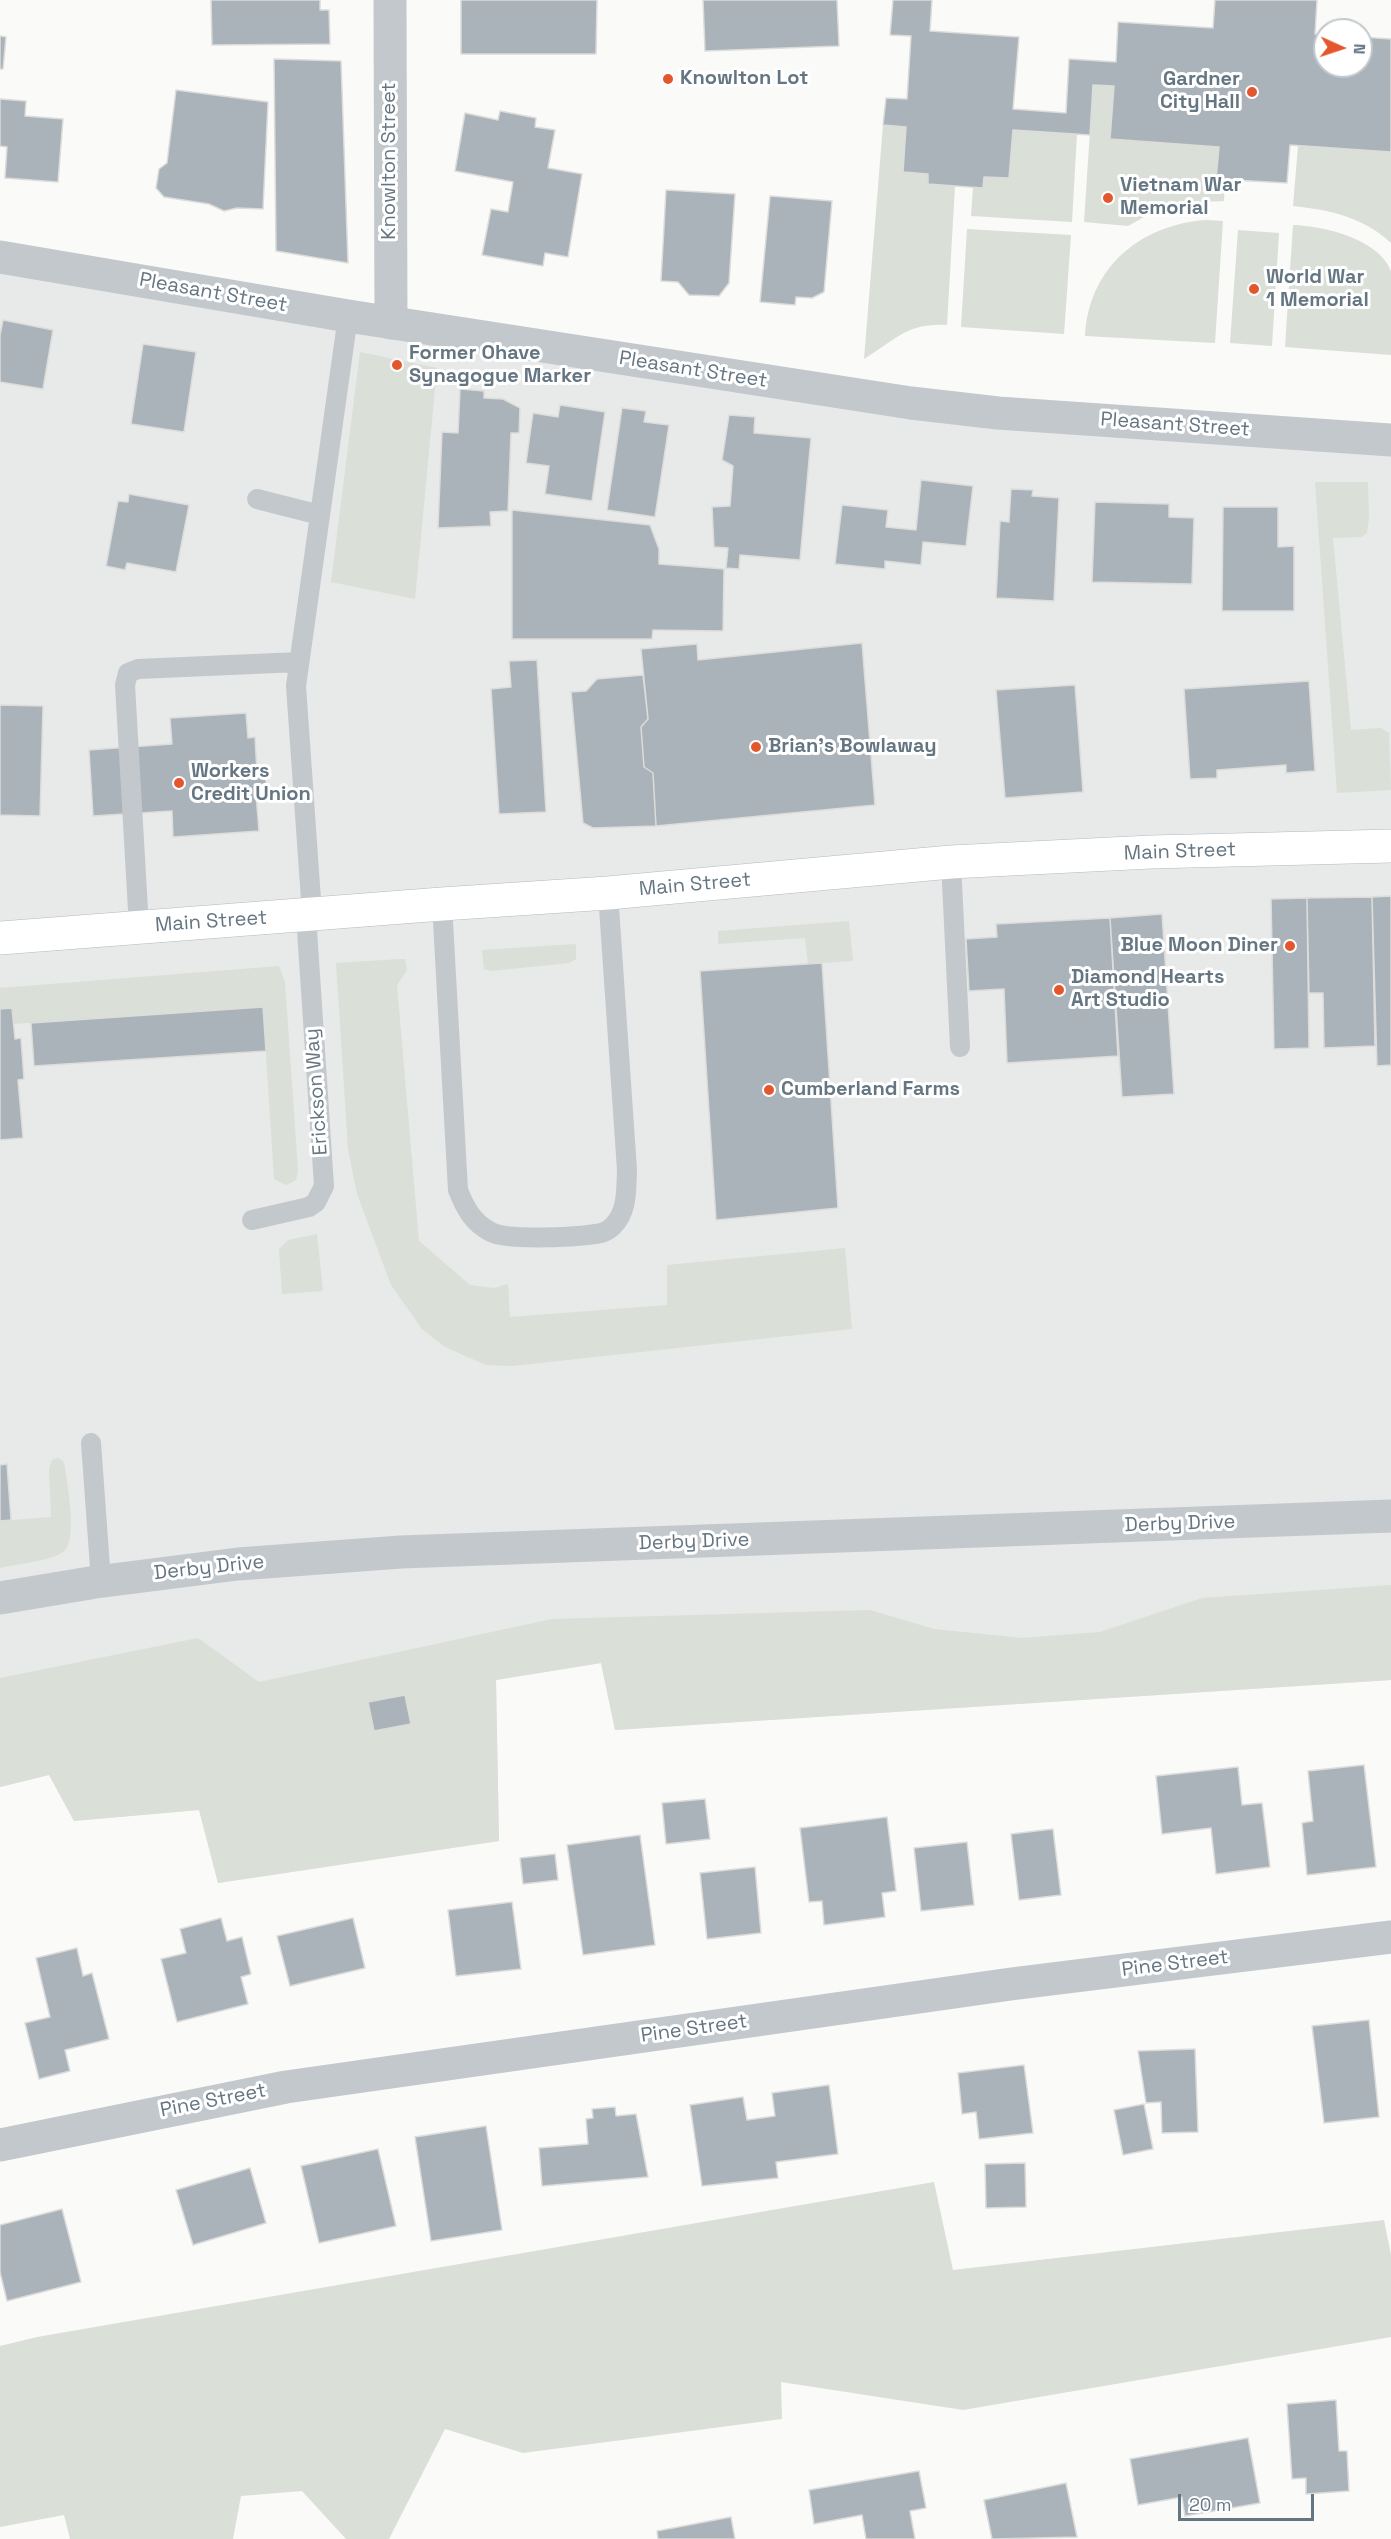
<!DOCTYPE html>
<style>
body{margin:0}
#map{position:relative;width:1391px;height:2539px;overflow:hidden;background:#fafaf8;font-family:"Space Grotesk",sans-serif}
canvas{display:block}
.north{position:absolute;left:1313px;top:18px;width:60px;height:60px;box-sizing:border-box;background:#fff;border:2px solid #c1c8cd;border-radius:50%;rotate:93deg;font-size:16px;font-weight:700;line-height:24px;text-align:center;color:#657683}
.north::after{content:'';display:block;margin:auto;width:21px;height:27px;background:#e4572e;clip-path:polygon(50% 0,100% 100%,50% 72%,0 100%)}
.scale{position:absolute;left:1178px;top:2494px;width:136px;height:27px;box-sizing:border-box;border:3px solid #657683;border-top:0;padding-left:8px;font-size:18px;line-height:21px;white-space:nowrap;color:#657683;-webkit-text-stroke:4px #fff;paint-order:stroke}
</style>
<div id="map">
<canvas width="1391" height="2539"></canvas>
<div class="north">N</div>
<div class="scale">20 m</div>
</div>
<script>
const ctx = document.querySelector('canvas').getContext('2d');
ctx.lineJoin = 'round';
function fill(path, color) { ctx.fillStyle = color; ctx.fill(path, 'evenodd'); }
function trace(path, color, width, dash) { ctx.strokeStyle = color; ctx.lineWidth = width; ctx.lineCap = dash ? 'butt' : 'round'; ctx.setLineDash(dash || []); ctx.stroke(path); }
function write(font, color, halo, rows, align = 'center') {
  ctx.font = font + ' "Space Grotesk",sans-serif'; ctx.lineWidth = 6; ctx.setLineDash([]); ctx.textBaseline = 'middle'; ctx.strokeStyle = halo; ctx.fillStyle = color; for (const [text, x, y, turn = 0] of rows) {
    ctx.save(); ctx.translate(x, y); ctx.rotate((+turn || 0) * Math.PI / 180); ctx.textAlign = isNaN(turn) ? turn : align; if (halo) ctx.strokeText(text, 0, 0); ctx.fillText(text, 0, 0); ctx.restore();
  }
}
fill(new Path2D(`
 M0,257L724,376L1391,440V1680L615,1730L601,1663L496,1680L499,1841L218,1883L199,1810L74,1821L49,1775L0,1787Z`), '#e8e9e9');
fill(new Path2D(`
 M1093,85L1114,86L1110,139L1219,147L1216,178L1225,179L1224,201L1179,203L1160,208L1128,226L1084,222Z
 M883,125L906,127L903,172L928,174V184L955,186L947,325C906,323 896,340 864,359Z
 M1013,130L1077,134L1072,222L971,216L973,187L983,188L984,177L1009,178Z
 M1298,146L1391,152V243C1363,217 1330,210 1293,206Z
 M1206,220L1223,221L1215,343L1085,336C1089,267 1140,225 1206,220Z
 M1293,225C1323,226 1378,238 1391,271C1391,281 1391,339 1391,355L1285,347Z
 M967,229L1071,235L1064,334L961,327Z
 M1238,230L1279,233L1272,346L1230,343Z
 M360,352L437,368L415,599L331,582Z
 M1315,482H1368L1369,518L1367,533L1361,537L1333,538L1351,730L1381,728L1389,733L1391,790L1337,793Z
 M849,921L853,961L808,964L805,938L718,944V931Z
 M576,944V959L569,963L491,971L484,969L482,950Z
 M400,959H405L407,970L397,985L419,1241L470,1285L494,1288L508,1284L510,1317L667,1305V1265L845,1248L852,1329L512,1366L486,1365L445,1347L422,1329L391,1285L357,1194L348,1149L336,963Z
 M279,966L285,982L298,1171L296,1180L286,1185L274,1179L263,1007L13,1024L0,1009V988Z
 M317,1234L323,1291L282,1294L279,1249L288,1240Z
 M58,1458L63,1461L65,1467C67,1485 78,1539 64,1551C53,1561 16,1564 0,1568V1521L51,1517L49,1469L52,1460Z
 M1391,1585V1680L615,1730L601,1663L496,1680L499,1841L218,1883L199,1810L74,1821L49,1775L0,1787V1678L198,1638L259,1682L552,1619L870,1610L934,1629L1022,1638L1100,1632L1202,1598Z
 M934,2182L953,2270L1384,2220L1391,2255V2337L963,2410L781,2382L782,2419L523,2453L445,2429L389,2539H346L302,2491L241,2496L233,2539H70L64,2515L0,2527V2346L37,2337Z`), '#dadfd7');
const building = new Path2D(`
 M211,0H320V10H329L330,44L212,45Z
 M461,0H597L596,54H461Z
 M703,0H837L839,46L705,51Z
 M893,0H932L930,31L1019,37L1013,109L1066,113L1069,59L1116,62L1118,22L1213,28L1215,0H1317L1315,34L1325,35V66H1361V37L1391,39V152L1290,145L1287,183L1216,179L1219,147L1110,139L1114,86L1093,85L1090,135L1013,130L1009,178L984,177L983,188L928,184V174L903,172L906,127L883,125L886,98L907,99L911,36L890,35Z
 M0,36L6,37L3,69H0Z
 M274,59L341,61L348,263L276,251Z
 M176,90L268,102L263,209L237,208L224,211L209,204L164,197L156,188L159,169L167,163Z
 M0,99L26,101L25,116L63,119L58,182L5,178L7,147L0,146Z
 M500,111L536,118L535,127L555,130L548,168L582,174L568,257L545,253L543,266L482,255L491,209L508,212L513,182L455,171L465,113L498,120Z
 M666,190L735,194L729,283L719,296L689,295L678,282L661,281Z
 M770,196L832,201L824,292L812,298L796,297L795,305L760,302Z
 M3,320L53,330L43,389L0,382V335Z
 M143,344L196,352L184,432L131,424Z
 M460,389L484,391V398L503,399L520,408L519,433H511L508,511L490,512L491,526L438,528L442,432L458,433Z
 M560,405L605,412L592,501L545,494L549,466L526,463L533,413L558,417Z
 M622,408L646,411L644,422L669,425L655,517L607,510Z
 M729,415L755,417L754,433L811,438L800,560L740,555L739,569L726,568L728,548L714,547L712,507L730,506L733,466L722,460Z
 M921,480L973,486L966,546L923,542L921,565L885,561V569L835,564L842,505L888,510L886,527L916,530Z
 M1011,489L1033,490L1032,496L1059,498L1054,601L996,598L1000,521L1009,522Z
 M129,494L189,505L176,572L127,563L125,570L106,566L118,501L128,502Z
 M1095,502L1169,504V517L1194,518L1192,584L1092,582Z
 M1223,507H1278V547L1294,546V611H1222Z
 M512,510L650,525L659,549V564L724,569L723,631L653,630L652,639H512Z
 M862,643L875,805L656,826L653,773L644,767L641,727L648,719L641,649L697,644L698,660Z
 M537,660L546,812L499,814L491,689L511,687L509,661Z
 M643,675L648,719L641,727L644,767L653,773L656,826L593,828L583,823L571,692L586,691L597,679Z
 M1309,681L1315,771L1286,773V765L1217,770V778L1190,779L1184,689Z
 M1075,685L1083,792L1005,798L996,690Z
 M0,705L43,706L40,816L0,815Z
 M246,713L248,738L255,737L257,773L265,772L267,793L256,794L259,831L173,837L172,811L93,816L89,750L172,744L170,718Z
 M1391,896V1065L1377,1066L1372,897Z
 M1372,897L1375,1046L1324,1048L1323,993H1309L1307,898Z
 M1307,898L1309,1048L1274,1049L1271,899Z
 M1162,914L1174,1094L1122,1097L1110,918Z
 M1110,918L1118,1056L1007,1063L1004,989L969,991L966,939L997,937L996,924Z
 M822,963L838,1208L716,1220L700,971Z
 M263,1007L266,1051L34,1066L31,1023Z
 M12,1008L15,1039L21,1038L24,1079L18,1080L23,1138L0,1140V1009Z
 M7,1464L11,1520L0,1521V1465Z
 M405,1695L411,1724L374,1731L368,1702Z
 M1364,1765L1376,1867L1307,1875L1302,1823L1313,1821L1308,1771Z
 M1238,1767L1242,1805L1262,1803L1270,1867L1216,1874L1211,1828L1162,1834L1156,1776Z
 M705,1799L710,1839L666,1844L662,1803Z
 M887,1817L896,1891L882,1893L885,1917L824,1925L822,1901L809,1902L800,1828Z
 M1053,1829L1061,1895L1019,1900L1011,1834Z
 M640,1835L655,1945L583,1955L567,1845Z
 M967,1842L974,1905L921,1911L914,1848Z
 M555,1854L558,1880L523,1884L520,1858Z
 M755,1867L761,1933L707,1939L700,1873Z
 M512,1902L521,1969L456,1976L448,1910Z
 M221,1918L227,1941L242,1937L251,1974L241,1977L248,2004L177,2022L161,1959L186,1953L180,1929Z
 M353,1918L365,1968L290,1986L277,1936Z
 M77,1948L83,1976L92,1973L109,2039L65,2050L70,2071L39,2079L25,2023L50,2017L36,1958Z
 M1369,2020L1379,2117L1324,2123L1312,2026Z
 M1195,2049L1198,2132L1162,2133L1161,2102L1146,2103L1138,2051Z
 M1024,2065L1033,2133L979,2139L976,2112L962,2114L958,2073Z
 M829,2085L838,2154L776,2162L778,2178L702,2186L690,2105L743,2097L747,2120L775,2116L772,2093Z
 M1144,2104L1153,2149L1123,2155L1114,2110Z
 M615,2107L616,2116L636,2114L648,2177L542,2186L539,2148L588,2144L586,2119L593,2118L592,2109Z
 M486,2126L502,2230L431,2241L415,2137Z
 M378,2149L396,2226L319,2243L301,2166Z
 M1025,2163L1026,2207L986,2208L985,2164Z
 M250,2168L266,2223L193,2245L176,2190Z
 M62,2209L81,2282L7,2301L0,2272V2225Z
 M1336,2400L1339,2451H1347L1349,2491L1306,2494V2478L1292,2479L1287,2404Z
 M1248,2438L1260,2503L1185,2516L1182,2497L1138,2505L1130,2459Z
 M919,2471L926,2508L910,2511L915,2539H866L862,2515L814,2524L809,2490Z
 M1066,2483L1077,2537L992,2539L984,2500Z
 M731,2517L735,2539H658L657,2531Z`);
fill(building, '#aab3b9');
trace(building, '#dcdcda', 1.5);
const secondary = new Path2D(`
 M0,938L442,904L608,893L951,862L1151,852L1391,846`);
trace(secondary, '#b3babf', 34);
trace(new Path2D(`
 M257,499L320,515
 M951,862L960,1047
 M442,904L458,1190C465,1208 473,1223 491,1232C507,1241 582,1237 601,1233C605,1232 610,1229 613,1226C628,1211 626,1189 627,1170L608,893
 M312,914L296,686L348,316
 M139,927L125,685L128,673L138,669L299,662
 M252,1220L309,1207L316,1202L324,1186L306,915
 M91,1443L101,1581`), '#c3c8cc', 20);
trace(new Path2D(`
 M390,0L391,323
 M0,1598L96,1582L238,1564L401,1552L1391,1516`), '#c3c8cc', 33);
trace(new Path2D(`
 M0,257L348,316L911,403L998,413L1391,440
 M0,2145L286,2087L1011,1984L1391,1937`), '#c3c8cc', 33);
trace(secondary, '#fff', 33);
for (const [x, y, r, color] of [
 [668,79,6,"#e4572e"],
 [1252,92,6,"#e4572e"],
 [1108,198,6,"#e4572e"],
 [1254,289,6,"#e4572e"],
 [397,365,6,"#e4572e"],
 [756,747,6,"#e4572e"],
 [179,783,6,"#e4572e"],
 [1290,946,6,"#e4572e"],
 [1059,990,6,"#e4572e"],
 [769,1090,6,"#e4572e"]
]) { const dot = new Path2D(); dot.arc(x, y, r, 0, 2 * Math.PI); ctx.fillStyle = color; ctx.fill(dot); trace(dot, '#fff', 2); }
write('bold 20px', '#657683', '#fff', [
 ["Knowlton Lot",680,79],
 ["Gardner",1240,80,"right"],
 ["City Hall",1240,103,"right"],
 ["Vietnam War",1120,186],
 ["Memorial",1120,209],
 ["World War",1266,278],
 ["1 Memorial",1266,301],
 ["Former Ohave",409,354],
 ["Synagogue Marker",409,377],
 ["Brian's Bowlaway",768,747],
 ["Workers",191,772],
 ["Credit Union",191,795],
 ["Blue Moon Diner",1278,946,"right"],
 ["Diamond Hearts",1071,978],
 ["Art Studio",1071,1001],
 ["Cumberland Farms",781,1090]
], 'left');
write('20px', '#657683', '#fff', [
 ["Knowlton Street",390,161,-90],
 ["Pleasant Street",213,293,10],
 ["Pleasant Street",693,370,9],
 ["Pleasant Street",1175,425,4],
 ["Main Street",1180,852,-2],
 ["Main Street",695,885,-5],
 ["Main Street",211,922,-4],
 ["Erickson Way",317,1092,-94],
 ["Derby Drive",1180,1524,-2],
 ["Derby Drive",694,1542,-2],
 ["Derby Drive",209,1568,-6],
 ["Pine Street",1175,1964,-7],
 ["Pine Street",694,2029,-8],
 ["Pine Street",213,2101,-11]
]);
</script>
